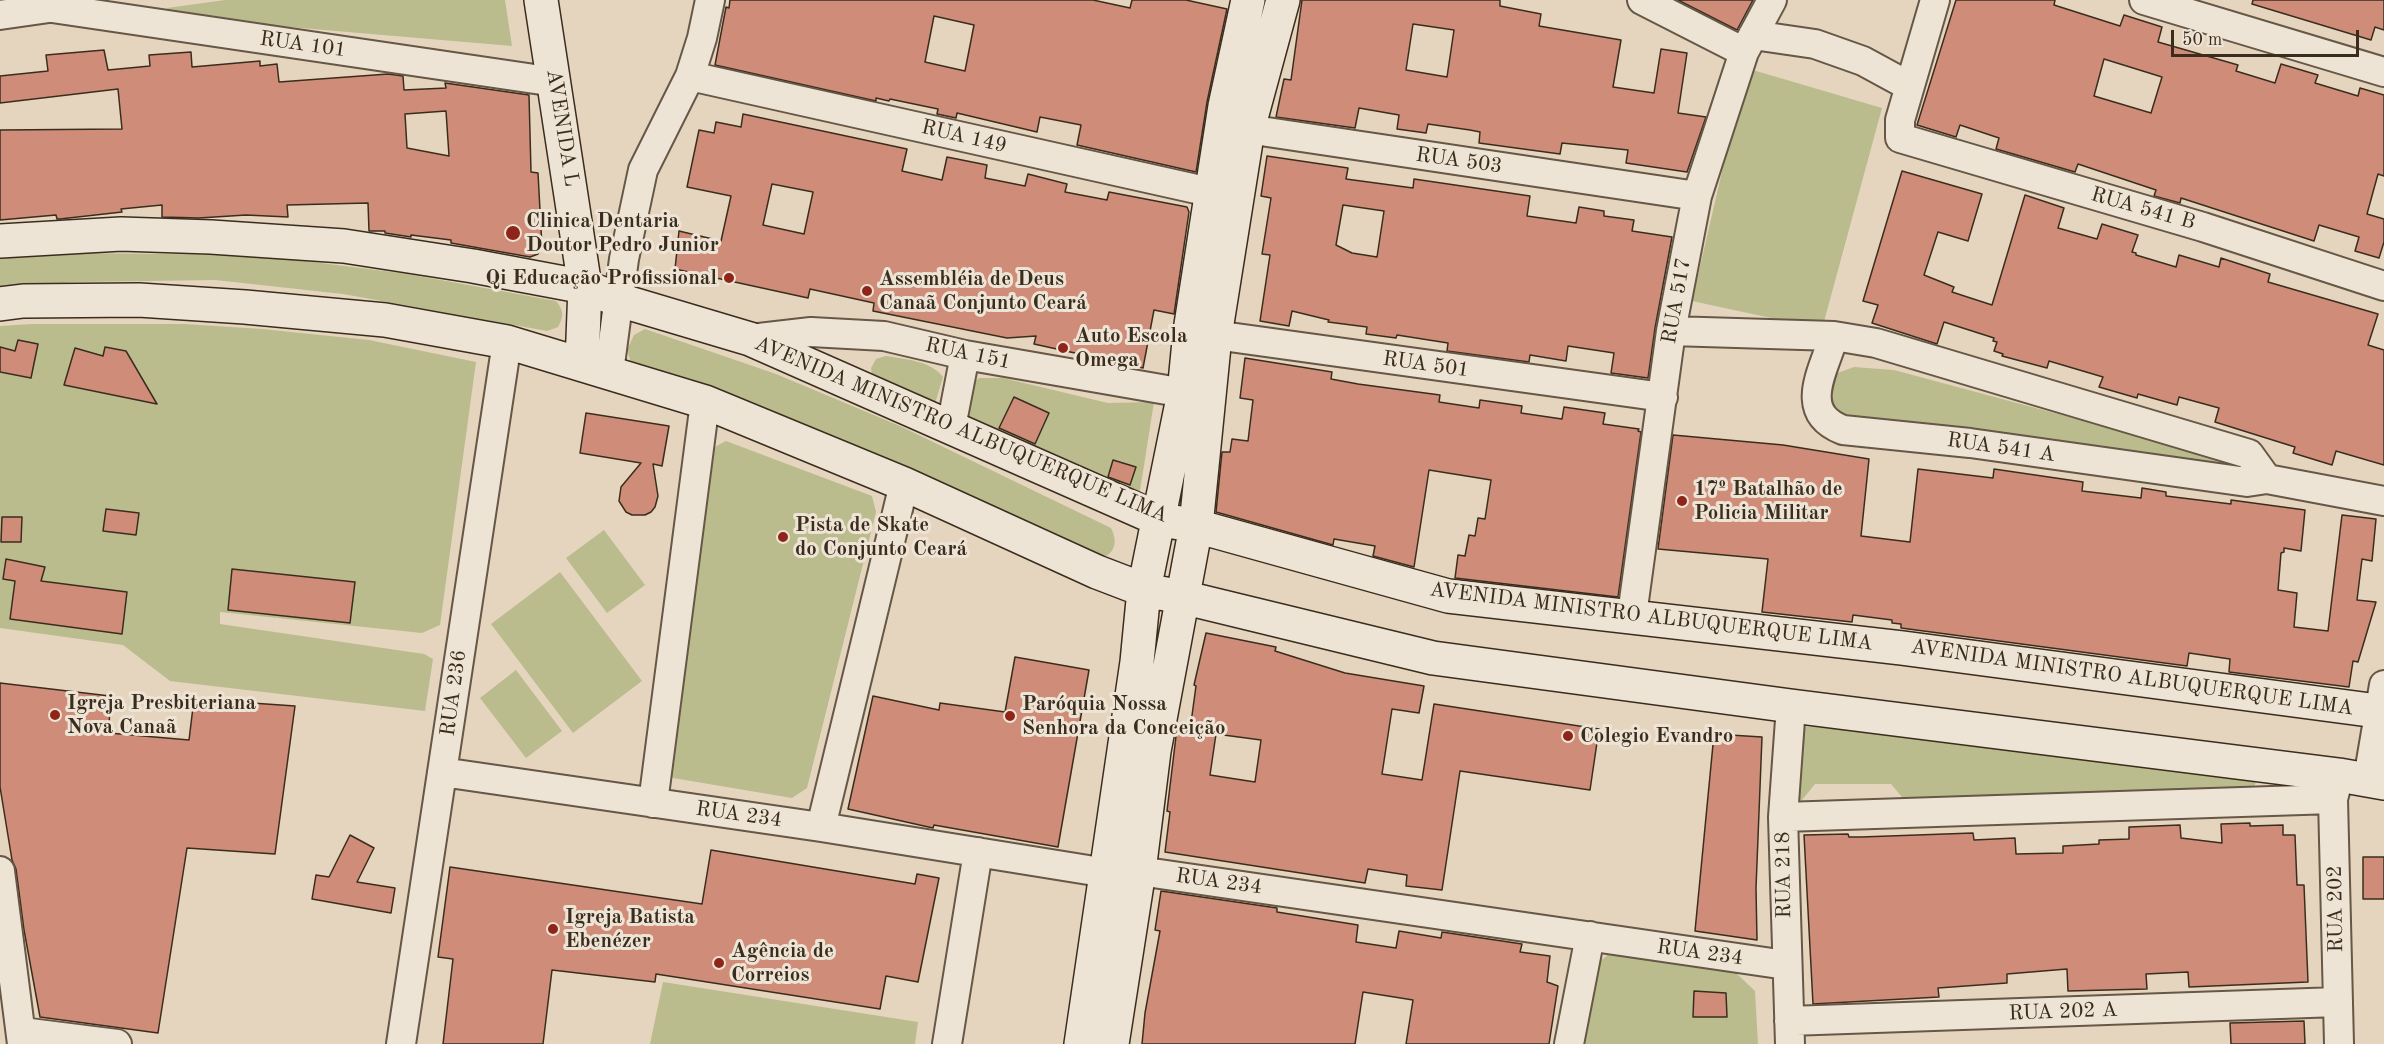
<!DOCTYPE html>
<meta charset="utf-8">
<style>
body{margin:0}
#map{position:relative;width:2384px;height:1044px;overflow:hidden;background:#e5d5be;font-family:"Old Standard TT",serif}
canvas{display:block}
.scale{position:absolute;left:2171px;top:30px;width:188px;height:27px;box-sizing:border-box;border:3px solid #3b2d1e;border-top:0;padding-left:8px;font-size:18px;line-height:21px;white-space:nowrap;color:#3b2d1e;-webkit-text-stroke:4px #eee4d5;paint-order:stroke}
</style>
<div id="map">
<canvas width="2384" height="1044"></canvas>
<div class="scale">50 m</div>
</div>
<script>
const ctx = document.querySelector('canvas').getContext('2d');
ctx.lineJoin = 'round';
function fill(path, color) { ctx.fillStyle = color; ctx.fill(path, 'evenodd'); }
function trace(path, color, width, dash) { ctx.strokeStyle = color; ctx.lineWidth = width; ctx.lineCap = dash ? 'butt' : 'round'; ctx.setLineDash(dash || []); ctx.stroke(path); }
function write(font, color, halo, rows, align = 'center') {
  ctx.font = font + ' "Old Standard TT",serif'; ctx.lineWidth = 6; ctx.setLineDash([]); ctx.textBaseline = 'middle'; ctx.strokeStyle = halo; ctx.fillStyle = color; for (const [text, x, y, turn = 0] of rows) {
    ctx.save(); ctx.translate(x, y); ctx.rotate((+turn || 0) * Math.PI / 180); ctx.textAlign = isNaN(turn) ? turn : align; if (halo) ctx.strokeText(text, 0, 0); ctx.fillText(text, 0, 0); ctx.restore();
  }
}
fill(new Path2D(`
 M225,0H505L512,46L172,17L167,8Z
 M1746,68L1882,108L1822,329L1692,301Z
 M78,253L258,255L408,274L556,301C564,311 564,316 558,327L547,331L343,294L215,280L78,282L0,287V257Z
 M32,324H185L262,329L369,340L476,362L440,625L422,633L220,612V624L424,654L433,659L425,711L170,681L123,645L0,628V326Z
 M645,329L776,374L900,426L1111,528C1119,544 1114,556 1096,560L632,366L627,350L634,335Z
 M886,356C904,359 932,361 943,377L934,407L872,376L871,368L876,359Z
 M1854,367L1894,370L2278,473L1844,430L1819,391L1832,375Z
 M979,378H1003L1108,403L1154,402L1139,497L968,427V388ZM1014,397L1049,413L1034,446L999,430ZM1113,461L1135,467L1130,485L1108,479Z
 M726,441L872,496L876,512L807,788L792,798L673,778L665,769L711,449Z
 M604,530L645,585L607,613L566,558Z
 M560,572L642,681L573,733L491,624Z
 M516,670L562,731L526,758L480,698Z
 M1797,726L1865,730L2256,781L2253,791L1907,803L1891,784H1815L1802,800L1790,798Z
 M1610,953L1736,973L1755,991L1758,1044H1579L1598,963Z
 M663,982L918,1022L915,1044H650Z`), '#babc8e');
const building = new Path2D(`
 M730,0H1093L1130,8L1132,0H1186L1227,9L1207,102L1196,172L1077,145L1081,125L1040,117L1037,132L957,113L956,118L937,114L938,109L890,99L889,101L876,98V101L715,65L726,7L729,8ZM934,16L974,25L965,71L925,62Z
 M1302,0H1500V6L1541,14L1539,26L1621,40L1613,87L1654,93L1661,49L1687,53L1678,113L1706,117L1687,172L1626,163L1628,150L1562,143L1560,154L1479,143L1480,132L1470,130L1428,124L1426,133L1397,129L1399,115L1359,108L1355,128L1276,117L1284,79L1291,80ZM1413,24L1454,30L1447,77L1406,70Z
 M1678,0H1753L1737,30Z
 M1956,0H2055L2054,5L2120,26L2124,15L2162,27L2158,42L2238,65L2236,71L2275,83L2281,64L2318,75L2315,83L2358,96L2360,88L2384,95V176L2378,174L2367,214L2384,219V242L2379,258L2355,251L2359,237L2319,225L2314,241L2181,198L2180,203L2154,196L2156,190L2078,164L2075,172L1996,149L1999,138L1960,125L1956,137L1917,125ZM2104,59L2162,77L2151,113L2094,96Z
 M2253,0H2384V30L2375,27L2371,40L2252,4Z
 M104,50L108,70L150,66L149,55L191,52L192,67L260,61V66L277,64L279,82L388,74L403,76L404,90L446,88L445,83L529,95L531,172L538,173L542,247L538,254L530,257L451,243V240L411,235V237L385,233V231H369L368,203L287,205L288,217L246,215L199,218L162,217V205L121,209L122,212L60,219H57L56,215L0,220V130L122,129L118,89L0,103V76L48,71L46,55ZM446,111L449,156L407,148L405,114Z
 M743,114L907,149L902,171L942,180L947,157L987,165L985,178L1025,186L1028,174L1067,184L1065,192L1107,200L1109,192L1187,207L1189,212L1174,314L1154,310L1143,368L1034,344L1036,336L1007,338L873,311L874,303L810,289L808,298L675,269L679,231L721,241L731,196L687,187L699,130L714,133L716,122L741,127ZM772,184L813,192L804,234L763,225Z
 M1267,156L1348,168L1346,179L1413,188L1414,179L1530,196L1527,216L1576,223L1579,207L1604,211V216L1634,220L1632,231L1672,237L1655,328L1648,378L1611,373L1614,353L1568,346L1566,361L1530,355L1529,362L1447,351L1448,343L1397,335L1396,338L1366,334L1367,327L1328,322L1329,320L1292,311L1289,326L1260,321L1270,255L1262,254L1271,198L1261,196ZM1343,205L1384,211L1377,257L1352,253L1336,245Z
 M1902,171L1982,194L1968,241L1938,232L1924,275L1954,287L1952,292L1992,305L2025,195L2064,208L2058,228L2097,239L2102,224L2138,235L2132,252L2136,253V255L2176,267L2179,255L2219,267L2221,258L2270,274L2268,282L2378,314L2368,345L2384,350V465L2336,451L2332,465L2293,453L2295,447L2215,422L2219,408L2179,397L2177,405L2138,394L2137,398L2099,387L2103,377L2049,361L2047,368L2002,356L2003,354L1994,351L1997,342L1993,341L1994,338L1944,322L1937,344L1872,323L1878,305L1863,301Z
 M18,340L38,344L31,378L0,372V347L15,351Z
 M105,347L126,351L157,404L64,385L75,348L103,356Z
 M1245,358L1332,372L1331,379L1358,384L1440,395L1439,402L1479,408L1480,400L1522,406L1521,413L1562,419L1564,407L1605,413L1603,424L1639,429L1638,431L1641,432L1618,597L1455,578L1458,555L1465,556L1469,535L1475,536L1478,518L1485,519L1491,480L1429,470L1414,567L1373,556L1375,546L1334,539L1333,545L1216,512L1222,452H1230L1232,439L1248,441L1253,400L1240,398Z
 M1014,397L1049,413L1035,444L999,428Z
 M586,413L669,426L662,466L653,464L658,496L655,507L651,512L645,515H632L626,512L619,501L621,487L641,463L580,453Z
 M1673,435L1783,445L1869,459L1861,536L1910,542L1918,469L1993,478L1994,469L2083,482L2082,491L2141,498L2142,488L2166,492V496L2231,504V500L2305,510L2301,551L2284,548V552L2281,553L2278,590L2297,593L2294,627L2328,631L2342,515L2376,519L2372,561L2362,559L2357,600L2376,602L2358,662L2353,661L2349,687L2229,672L2230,659L2189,653L2187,666L1901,628V624L1892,623V620L1853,615L1852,622L1762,612L1768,559L1658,549Z
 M1113,460L1136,467L1130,485L1108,477Z
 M106,509L139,513L136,535L103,531Z
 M2,517H22L21,542H1Z
 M6,559L45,567L41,581L127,592L122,634L10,619L15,581L3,579Z
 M232,569L355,582L350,623L228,610Z
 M1206,633L1276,647L1275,651L1345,673L1424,686L1419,713L1392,709L1382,774L1422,780L1434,704L1599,729L1590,790L1460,771L1442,890L1406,886L1407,875L1368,869L1365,883L1165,852L1170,812L1167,811L1177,728L1190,730L1196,686L1194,685ZM1216,734L1261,740L1255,782L1210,775Z
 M1015,657L1089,670L1058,847L934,825L933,828L848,809L873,696L939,710L940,703L1005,712Z
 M0,683L110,696L109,733L189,740L194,699L295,706L275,854L187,848L158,1033L40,1017L24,930L16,869L12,860L0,787Z
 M1714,734L1762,737L1756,888L1757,940L1695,931Z
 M2250,823V826L2283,825V835H2295L2297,885H2304L2308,982L2189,987L2188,972L2146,974L2147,989L2068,991L2067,969L2007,974V983L1938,988L1939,997L1813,1004L1804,835L1848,834L1849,837H1861L1973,833L1974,840L2015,838L2016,854L2063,853V846L2099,844V840L2129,839V827L2180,825L2181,838L2222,843L2221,824Z
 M350,835L374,848L357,882L395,888L391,913L312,899L316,875L329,877Z
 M711,850L915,884L917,874L939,878L918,982L886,976L880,1009L656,974L655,982L552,970L543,1044H443L453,959L438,957L450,867L702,904Z
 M2363,857H2384V899H2363Z
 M1161,891L1277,908V912L1358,925L1356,942L1396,948L1399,931L1441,938L1442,932L1522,944L1520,952L1550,956L1547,982L1558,986L1549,1044H1406L1413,1000L1363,992L1355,1044H1142L1145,1013L1160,931L1155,930Z
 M1694,991L1726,993L1727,1017H1693Z
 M2304,1021L2305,1044H2231L2230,1023Z`);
fill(building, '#ce8c79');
trace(building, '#3b2d1e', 1.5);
const street = new Path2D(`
 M1642,0L1744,52
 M1935,0L1900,120V138L2203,227L2384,286
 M2144,0L2384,72
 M52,8L555,82
 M0,15L70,5
 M1753,35L1815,44L1863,61L1909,86
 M690,76L1232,197
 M1227,126L1697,196
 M1671,331L1834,336L1876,343L2249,454L2267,479
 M1193,332L1663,397
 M1834,336C1823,372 1797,412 1843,430L1970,443L2247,482L2267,479L2384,501
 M750,339L811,332L884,336L965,355L1184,393
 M609,372L624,259L643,170L690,76L702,38L710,0
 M951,427L965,355
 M1632,615L1671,331L1697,196L1744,52L1772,0
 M442,772L821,827L1107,873L1139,871L1786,965
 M2368,779L2384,685
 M2338,780L2333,799L2339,1044
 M653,803L705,402
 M1783,817L2333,799
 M821,827L904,484
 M0,871L22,1044
 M1789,1021L2338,1002
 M22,1032L117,1044
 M401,1044L507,342
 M947,1044L978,852
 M1569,1044L1590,936
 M1790,1044L1783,817L1791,706`);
const secondary = new Path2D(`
 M541,0L585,287L582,364
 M0,241L121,234L211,237L344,246L473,266L585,287L619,300L750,339L1158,519L1196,526L1448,596L1902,648L2384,712
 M0,304L23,301L139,300L245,307L385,320L507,342L705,402L904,484L1097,572L1144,590L1182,597L1433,658L1791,706L2339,775L2384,783
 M1081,1044L1137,662L1144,590L1184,393L1190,331L1225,106L1248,0
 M1112,1044L1139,871L1154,751L1196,526L1215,336L1248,129L1283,0`);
trace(street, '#665746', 32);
trace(secondary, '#3b2d1e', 36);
trace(street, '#eee4d5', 28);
trace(secondary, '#eee4d5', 33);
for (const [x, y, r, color] of [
 [513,233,8,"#8f2418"],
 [729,278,6,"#8f2418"],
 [867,291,6,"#8f2418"],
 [1063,348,6,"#8f2418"],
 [1682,501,6,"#8f2418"],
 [783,537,6,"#8f2418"],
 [55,715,6,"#8f2418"],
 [1010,716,6,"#8f2418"],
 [1568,736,6,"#8f2418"],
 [553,929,6,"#8f2418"],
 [719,963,6,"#8f2418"]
]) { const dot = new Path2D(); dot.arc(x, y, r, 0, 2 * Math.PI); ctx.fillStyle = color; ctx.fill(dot); trace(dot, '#eee4d5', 2); }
write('21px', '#3b2d1e', '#eee4d5', [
 ["RUA 101",303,45,8],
 ["AVENIDA L",562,128,81],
 ["RUA 149",964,137,13],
 ["RUA 503",1459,161,8],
 ["RUA 541 B",2143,209,16],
 ["RUA 517",1677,301,-80],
 ["RUA 151",968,354,12],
 ["RUA 501",1426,365,8],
 ["AVENIDA MINISTRO ALBUQUERQUE LIMA",961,430,23],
 ["RUA 541 A",2001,448,8],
 ["AVENIDA MINISTRO ALBUQUERQUE LIMA",1651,617,7],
 ["AVENIDA MINISTRO ALBUQUERQUE LIMA",2132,678,8],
 ["RUA 236",454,693,-82],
 ["RUA 234",739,815,8],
 ["RUA 218",1784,875,-91],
 ["RUA 234",1219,882,8],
 ["RUA 202",2336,909,-91],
 ["RUA 234",1700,953,8],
 ["RUA 202 A",2063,1012,-2]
]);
write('bold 21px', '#3b2d1e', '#eee4d5', [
 ["Clinica Dentaria",526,221],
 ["Doutor Pedro Junior",526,245],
 ["Qi Educação Profissional",717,278,"right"],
 ["Assembléia de Deus",879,279],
 ["Canaã Conjunto Ceará",879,303],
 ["Auto Escola",1075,336],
 ["Omega",1075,360],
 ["17º Batalhão de",1694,489],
 ["Policia Militar",1694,513],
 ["Pista de Skate",795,525],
 ["do Conjunto Ceará",795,549],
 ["Igreja Presbiteriana",67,703],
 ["Nova Canaã",67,727],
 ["Paróquia Nossa",1022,704],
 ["Senhora da Conceição",1022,728],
 ["Colegio Evandro",1580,736],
 ["Igreja Batista",565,917],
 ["Ebenézer",565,941],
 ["Agência de",731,951],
 ["Correios",731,975]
], 'left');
</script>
